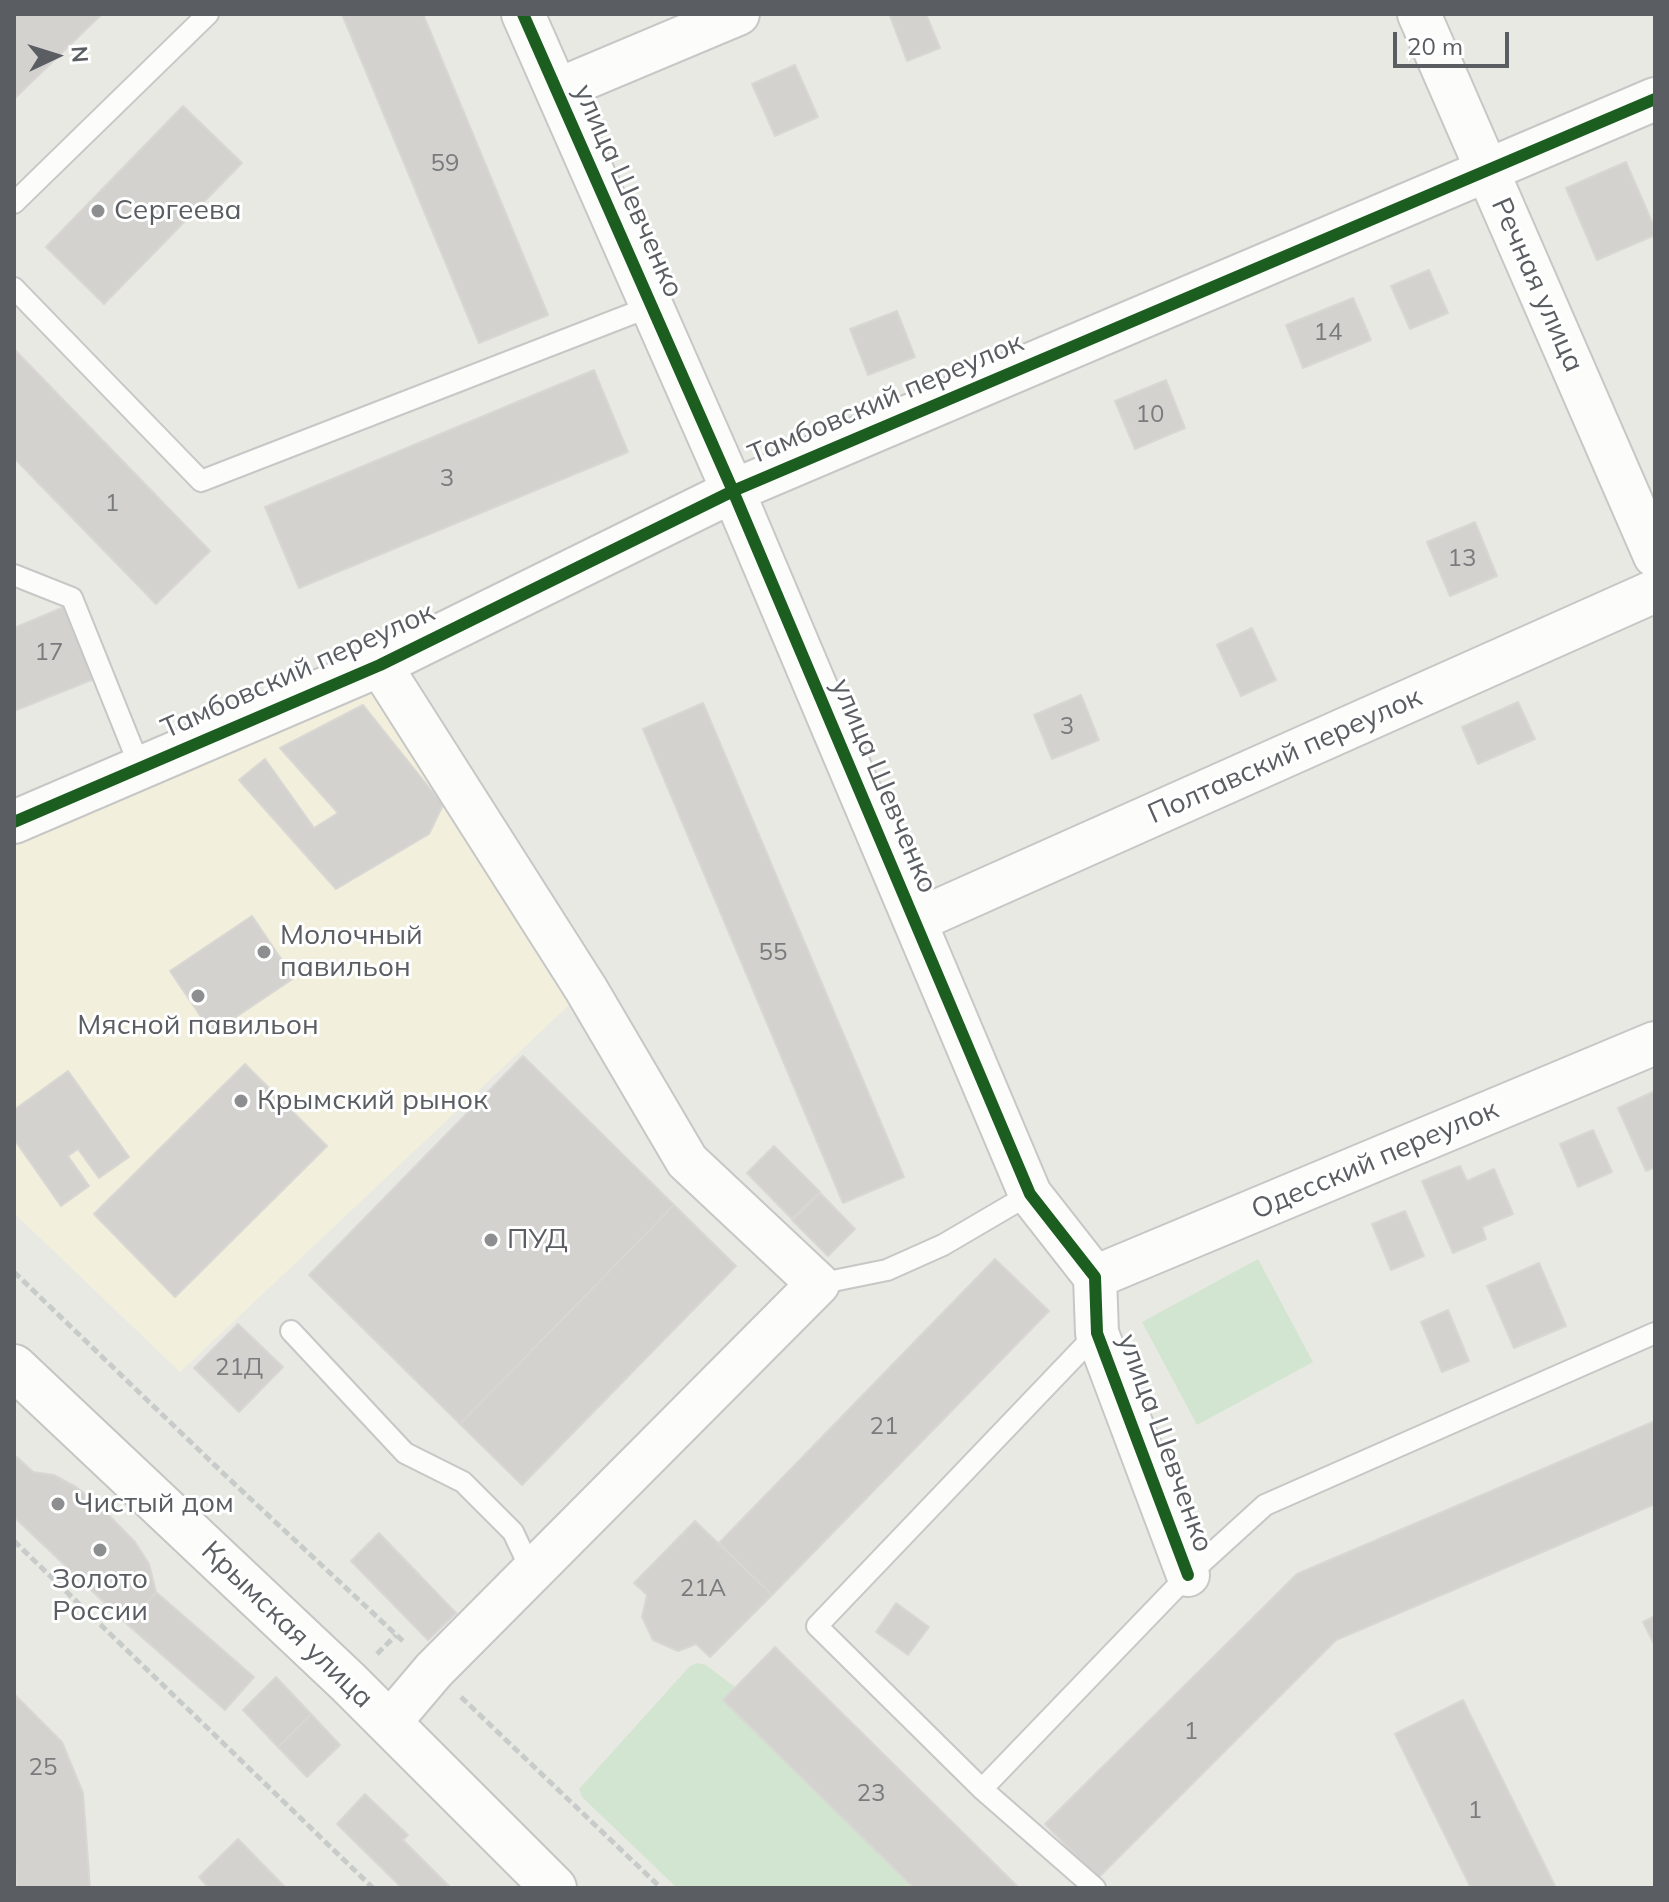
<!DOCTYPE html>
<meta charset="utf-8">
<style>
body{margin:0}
#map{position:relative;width:1669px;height:1902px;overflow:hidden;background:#e9e9e4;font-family:Mulish,sans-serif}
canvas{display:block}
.frame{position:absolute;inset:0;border:16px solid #5a5d61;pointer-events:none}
.north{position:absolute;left:16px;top:16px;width:80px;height:80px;-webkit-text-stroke:6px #fff;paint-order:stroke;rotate:86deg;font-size:22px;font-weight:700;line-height:32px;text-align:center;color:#5a5d61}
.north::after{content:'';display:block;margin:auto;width:28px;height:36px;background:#5a5d61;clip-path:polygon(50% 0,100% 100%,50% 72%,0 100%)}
.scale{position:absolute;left:1393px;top:32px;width:116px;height:36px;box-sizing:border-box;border:4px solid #5a5d61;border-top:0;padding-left:10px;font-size:24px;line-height:28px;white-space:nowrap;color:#5a5d61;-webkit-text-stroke:6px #fff;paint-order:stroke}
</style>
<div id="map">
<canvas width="1669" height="1902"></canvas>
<div class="frame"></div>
<div class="north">N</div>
<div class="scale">20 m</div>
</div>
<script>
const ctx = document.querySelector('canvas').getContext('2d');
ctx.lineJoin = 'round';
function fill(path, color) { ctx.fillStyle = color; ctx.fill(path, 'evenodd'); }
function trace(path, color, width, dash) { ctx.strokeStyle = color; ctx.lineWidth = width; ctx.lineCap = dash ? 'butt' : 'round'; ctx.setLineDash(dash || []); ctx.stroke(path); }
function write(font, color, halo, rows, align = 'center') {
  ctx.font = font + ' Mulish,sans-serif'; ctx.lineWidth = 6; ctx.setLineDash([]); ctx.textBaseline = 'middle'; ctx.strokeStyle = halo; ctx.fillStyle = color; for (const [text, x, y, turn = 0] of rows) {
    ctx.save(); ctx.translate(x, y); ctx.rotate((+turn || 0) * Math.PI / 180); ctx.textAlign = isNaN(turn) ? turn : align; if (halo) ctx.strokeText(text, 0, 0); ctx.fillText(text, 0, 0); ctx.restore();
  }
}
fill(new Path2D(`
 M373,690L586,989L180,1372L14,1213V840Z`), '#f3efdd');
fill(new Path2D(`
 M1258,1259L1313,1362L1197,1425L1142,1322Z
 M698,1663L706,1665L735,1687L724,1700L914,1888H677L582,1797L579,1789L690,1666Z`), '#d2e5d0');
const building = new Path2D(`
 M14,14H102L14,99Z
 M342,14H423L548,315L479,343Z
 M896,14H926L940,48L907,61L890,16Z
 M795,65L818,117L775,136L752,84Z
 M183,106L242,163L104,304L46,247Z
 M1626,162L1655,229V235L1597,260L1566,188Z
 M1429,270L1448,313L1410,329L1391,286Z
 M1353,298L1371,340L1303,368L1286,325Z
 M897,311L915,357L868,375L850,329Z
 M14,349L210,551L156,604L14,458Z
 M594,370L628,452L299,588L265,507Z
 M1166,380L1185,428L1135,449L1115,401Z
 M1475,522L1497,576L1450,596L1427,542Z
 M64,607L94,679L14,711V628Z
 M1252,628L1276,680L1241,696L1217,645Z
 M1081,695L1099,740L1052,759L1034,715Z
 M1518,702L1535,739L1478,764L1462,727Z
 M703,703L904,1177L843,1203L643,729Z
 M363,705L443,805L429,834L336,889L239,780L265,759L314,828L338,813L280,748Z
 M252,916L294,978L212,1033L170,971Z
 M523,1056L674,1205L460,1424L309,1275Z
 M245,1064L327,1146L175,1297L94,1214Z
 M68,1071L129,1157L99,1178L78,1149L68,1156L89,1186L61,1206L14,1139V1110Z
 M1655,1091V1167L1646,1171L1618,1108Z
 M1593,1130L1612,1172L1578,1187L1560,1144Z
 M774,1146L820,1192L792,1219L747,1173Z
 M1460,1166L1467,1181L1494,1169L1513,1214L1482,1227L1486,1239L1453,1253L1422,1181Z
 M820,1193L855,1229L828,1256L792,1220Z
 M674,1205L736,1266L522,1485L460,1424Z
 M1405,1211L1424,1256L1391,1270L1372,1224Z
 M995,1259L1049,1311L772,1595L719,1543Z
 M1539,1263L1566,1326L1514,1348L1487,1286Z
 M1448,1310L1469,1361L1442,1372L1421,1322Z
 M238,1324L283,1367L239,1412L194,1368Z
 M1655,1421V1504L1336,1640L1098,1878L1045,1824L1297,1574Z
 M17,1457L33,1472L54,1475L76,1487L97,1503L135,1542L149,1564L156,1592L128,1625L14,1517V1460Z
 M695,1521L772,1595L710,1657L696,1644L678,1651L653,1640L642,1617L647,1595L634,1583Z
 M379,1533L456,1613L428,1640L351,1561Z
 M156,1592L254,1677L225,1710L128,1625Z
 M896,1603L929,1627L908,1655L876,1632Z
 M1655,1616V1646L1643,1622Z
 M775,1647L1019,1888H914L723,1700Z
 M276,1677L311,1714L278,1747L243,1710Z
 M14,1694L62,1742L83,1793L90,1888H17L14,1847Z
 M1463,1700L1556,1888H1471L1395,1734Z
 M311,1714L340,1745L307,1777L278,1747Z
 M365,1794L408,1835L403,1840L451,1888H402L337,1824Z
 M238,1839L286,1888H209L199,1877Z`);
fill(building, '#d3d2cf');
trace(building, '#d8d7d3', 2);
const service = new Path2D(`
 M14,203L208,14
 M14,288L201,481L652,306
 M14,575L72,598L140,767
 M818,1284L887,1270L943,1245L1030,1194
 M291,1331L405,1453L463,1482L513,1532L532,1572
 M982,1789L1188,1575L1265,1505L1655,1333
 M1095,1888L982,1789L817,1626L1097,1333`);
const minor = new Path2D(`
 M523,14L733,491L1030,1194L1095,1277L1097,1333L1188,1575
 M1419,14L1655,556
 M557,90L738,14
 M380,665L586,989L687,1161L818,1284L434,1670L389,1723
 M14,822L380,665L733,491L1655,99
 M915,921L1655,591
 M1095,1277L1655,1043`);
const secondary = new Path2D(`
 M14,1367L348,1682L554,1888`);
trace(service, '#c6c7c6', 24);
trace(minor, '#c6c7c6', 46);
trace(secondary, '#c5c6c4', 48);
trace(new Path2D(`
 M14,1272L225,1475L405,1643
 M14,1541L373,1888
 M377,1654L396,1635
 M461,1697L661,1888`), '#c7cbc9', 5, [8, 4]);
trace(service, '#fcfcfb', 20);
trace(minor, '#fcfcfb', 42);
trace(secondary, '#fcfcfb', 44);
trace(new Path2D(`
 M523,14L733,491L1030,1194L1095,1277L1097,1333L1188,1575
 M14,822L380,665L733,491L1655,99`), '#1b5e20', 12);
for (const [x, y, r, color] of [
 [98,211,8,"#8c8e8f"],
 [264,952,8,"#8c8e8f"],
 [198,996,8,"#8c8e8f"],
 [241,1101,8,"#8c8e8f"],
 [491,1240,8,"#8c8e8f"],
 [58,1504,8,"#8c8e8f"],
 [100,1550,8,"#8c8e8f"]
]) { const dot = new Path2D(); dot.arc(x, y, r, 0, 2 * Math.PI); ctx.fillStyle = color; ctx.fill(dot); trace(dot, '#fff', 3); }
write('24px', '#797b7d', null, [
 ["59",445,164],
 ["14",1328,333],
 ["10",1150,415],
 ["3",447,479],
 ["1",112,504],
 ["13",1462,559],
 ["17",49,653],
 ["3",1067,727],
 ["55",773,953],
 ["21Д",239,1368],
 ["21",884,1427],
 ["21А",703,1589],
 ["1",1191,1732],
 ["25",43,1768],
 ["23",871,1794],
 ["1",1475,1811]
]);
write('28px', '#5a5d61', '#fff', [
 ["улица Шевченко",628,191,66],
 ["Речная улица",1537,285,66],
 ["Тамбовский переулок",886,399,-23],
 ["Тамбовский переулок",298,671,-24],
 ["Полтавский переулок",1285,756,-24],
 ["улица Шевченко",884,786,67],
 ["Одесский переулок",1375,1160,-23],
 ["улица Шевченко",1165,1443,70],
 ["Крымская улица",287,1625,44]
]);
write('28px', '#5a5d61', '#fff', [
 ["Сергеева",114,211],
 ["Молочный",280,936],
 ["павильон",280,968],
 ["Мясной павильон",198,1026,"center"],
 ["Крымский рынок",257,1101],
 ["ПУД",507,1240],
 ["Чистый дом",74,1504],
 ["Золото",100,1580,"center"],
 ["России",100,1612,"center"]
], 'left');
</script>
